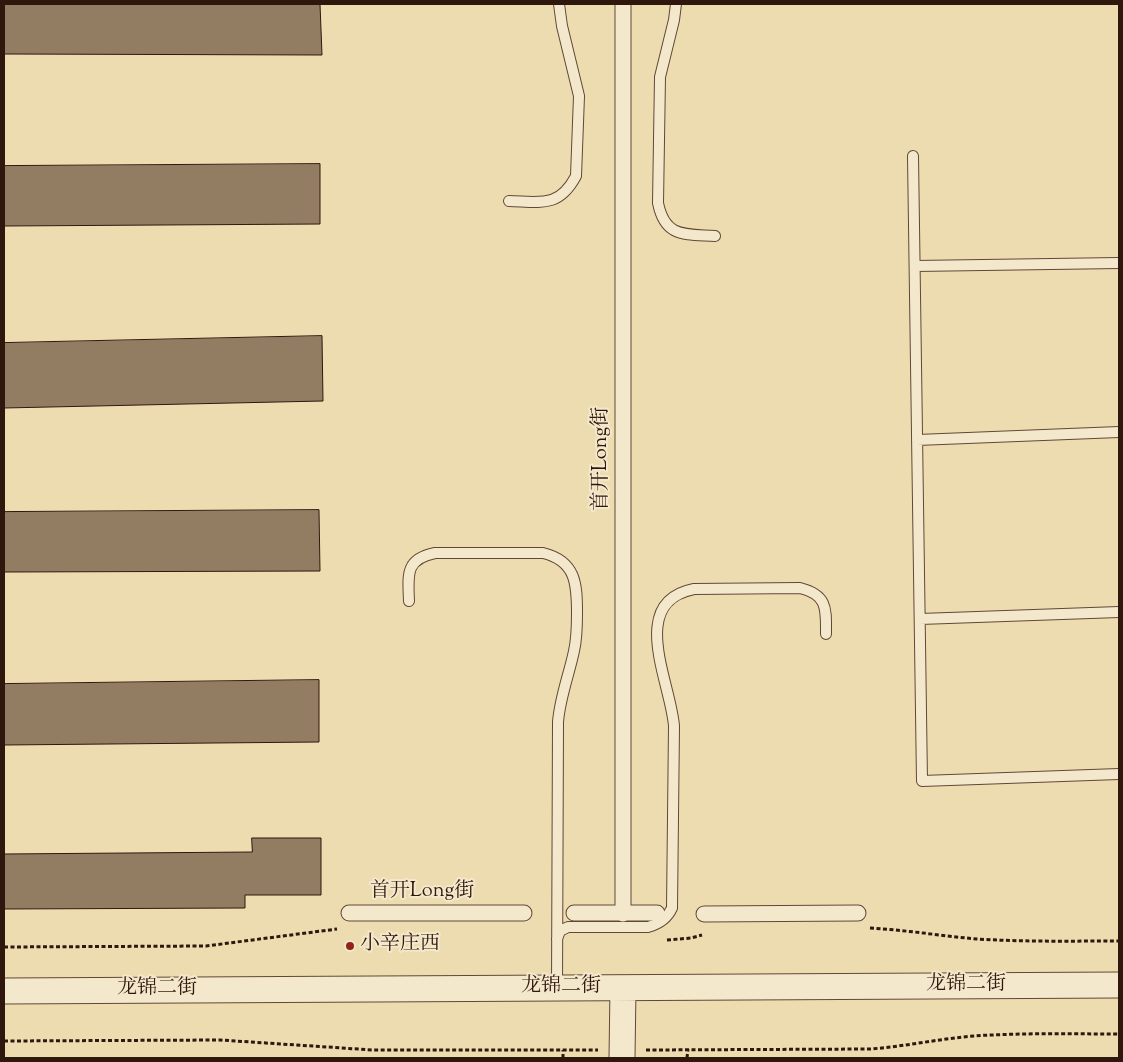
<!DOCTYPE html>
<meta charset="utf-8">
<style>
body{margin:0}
#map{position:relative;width:1123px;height:1062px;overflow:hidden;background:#eedcb1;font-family:"Sorts Mill Goudy",serif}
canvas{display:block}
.frame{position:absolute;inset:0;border:5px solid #30170d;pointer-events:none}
</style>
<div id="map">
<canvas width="1123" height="1062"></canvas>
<div class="frame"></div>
</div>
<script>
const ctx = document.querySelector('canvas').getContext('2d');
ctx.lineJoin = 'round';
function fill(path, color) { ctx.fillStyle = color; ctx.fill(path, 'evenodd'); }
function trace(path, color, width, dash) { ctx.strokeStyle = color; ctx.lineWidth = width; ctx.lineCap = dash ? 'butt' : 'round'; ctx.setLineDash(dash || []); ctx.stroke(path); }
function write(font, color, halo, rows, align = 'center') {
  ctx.font = font + ' "Sorts Mill Goudy","Noto Serif SC",serif'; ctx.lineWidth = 4; ctx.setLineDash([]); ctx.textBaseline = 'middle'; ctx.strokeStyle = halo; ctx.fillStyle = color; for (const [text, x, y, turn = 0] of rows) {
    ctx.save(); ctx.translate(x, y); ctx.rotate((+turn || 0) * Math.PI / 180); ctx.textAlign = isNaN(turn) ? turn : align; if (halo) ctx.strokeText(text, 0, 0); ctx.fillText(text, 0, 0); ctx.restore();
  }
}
const building = new Path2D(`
 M4,4H320L322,55L4,54Z
 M320,164V224L4,226V166Z
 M322,336L323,401L4,408V343Z
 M319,510L320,571L4,572V512Z
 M319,680V742L4,745V684Z
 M252,838H321V895H245V908L4,909V854L252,852Z`);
fill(building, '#937d62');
trace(building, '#30170d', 1);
const service = new Path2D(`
 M676,4L674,20L660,77L658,203C665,238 685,234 715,236
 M913,156L922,781L1119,774
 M509,201C541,202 559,208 576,176L579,96L562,26L559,4
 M915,266L1119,263
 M917,440L1119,432
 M409,601C408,575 405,559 435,553H543C576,561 577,584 577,613C577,626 577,638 574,651C569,675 560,697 558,722L557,988
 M920,619L1119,612
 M557,939L560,931L568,927H648C659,924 667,919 672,908L674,726C671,683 627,602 694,589L800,588C828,595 826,609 826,634`);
const pedestrian = new Path2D(`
 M349,913H524
 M574,913H657
 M623,914V4
 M704,914L858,913`);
const tertiary = new Path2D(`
 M4,991L1119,985
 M622,1058L623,988`);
trace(service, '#604836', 12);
trace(pedestrian, '#604836', 17);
trace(tertiary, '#604836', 27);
trace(new Path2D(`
 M870,928C906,930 942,936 977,939C1025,942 1072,941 1119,941
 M667,940L691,938L702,935
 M4,947L206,946L337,929
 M4,1041L220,1040L373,1050H598
 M646,1050L870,1049C911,1046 951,1036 992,1035C1034,1033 1077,1034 1119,1034
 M563,1058V1050
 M687,1058L688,1049`), '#30170d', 3, [4, 2.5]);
trace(service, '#f4e8cc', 10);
trace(pedestrian, '#f4e8cc', 15);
trace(tertiary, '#f4e8cc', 25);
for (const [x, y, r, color] of [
 [350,946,5,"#8f2418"]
]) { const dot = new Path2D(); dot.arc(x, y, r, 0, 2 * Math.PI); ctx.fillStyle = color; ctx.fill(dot); trace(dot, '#f4e8cc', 2); }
write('20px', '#30170d', '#f4e8cc', [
 ["首开Long街",603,459,-90],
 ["首开Long街",422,893],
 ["龙锦二街",966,986],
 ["龙锦二街",561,988],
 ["龙锦二街",157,990]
]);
write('20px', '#30170d', '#f4e8cc', [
 ["小辛庄西",360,946]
], 'left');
</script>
